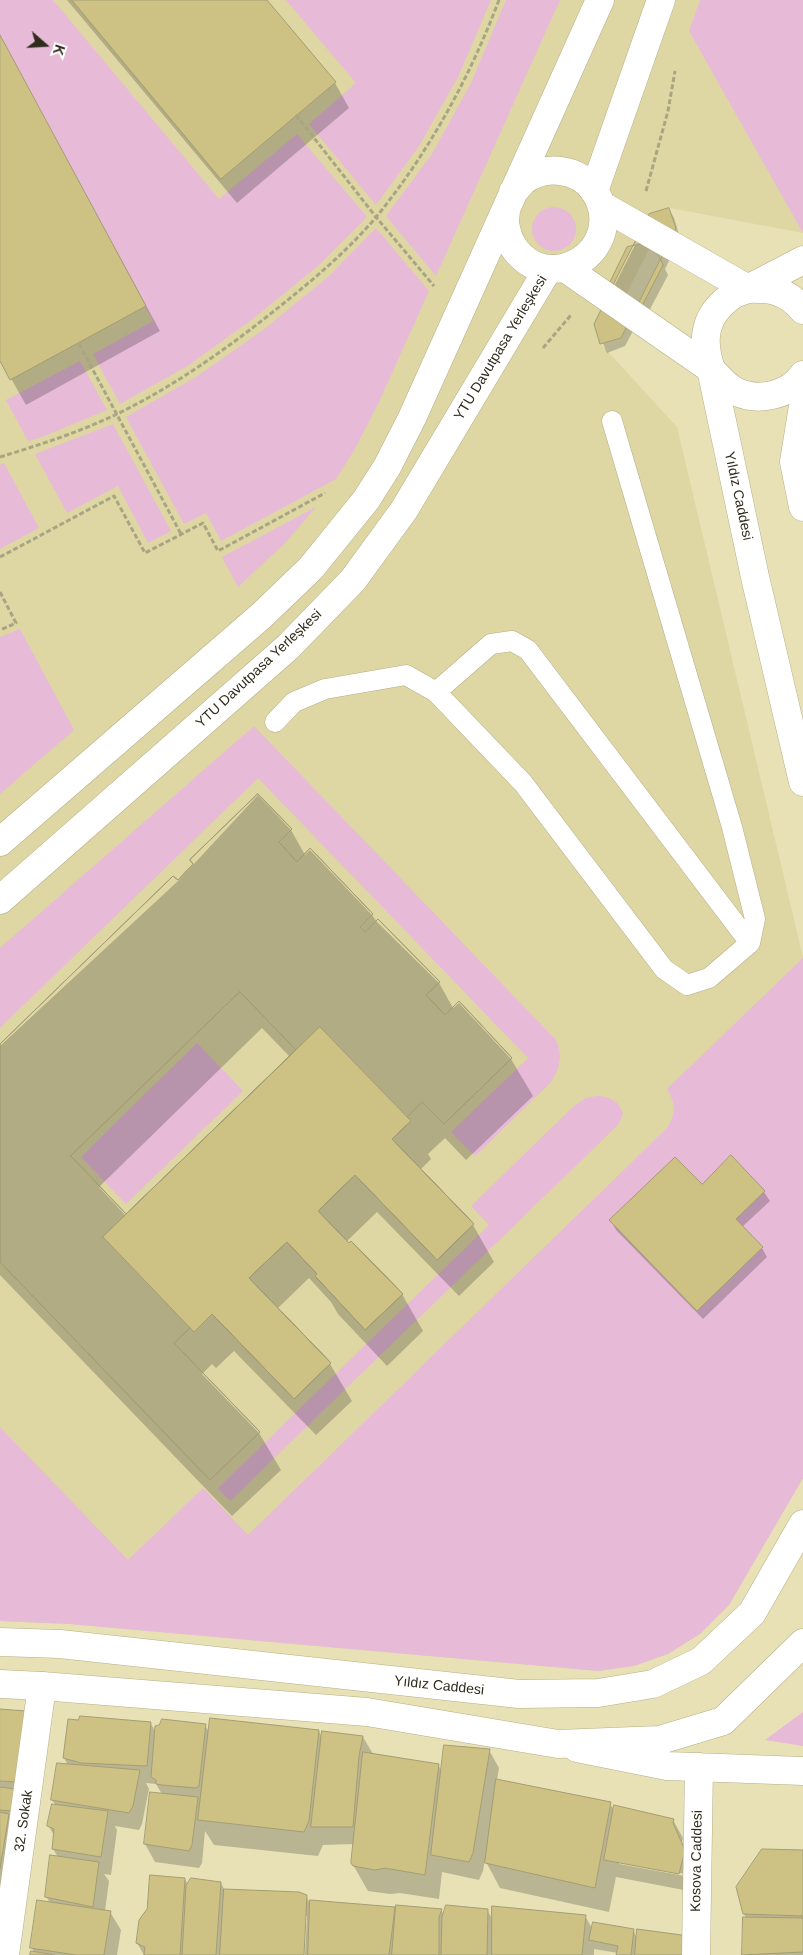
<!DOCTYPE html>
<meta charset="utf-8">
<style>
body{margin:0}
#map{position:relative;width:803px;height:1955px;overflow:hidden;background:#e8e1b6;font-family:Helvetica,sans-serif}
canvas{display:block}
.north{position:absolute;left:20px;top:20px;width:50px;height:50px;-webkit-text-stroke:4px #fff;paint-order:stroke;rotate:109deg;font-size:14px;font-weight:700;line-height:20px;text-align:center;color:#2f2c1c}
.north::after{content:'';display:block;margin:auto;width:18px;height:22px;background:#2f2c1c;clip-path:polygon(50% 0,100% 100%,50% 72%,0 100%)}
</style>
<div id="map">
<canvas width="803" height="1955"></canvas>
<div class="north">K</div>
</div>
<script>
const ctx = document.querySelector('canvas').getContext('2d');
ctx.lineJoin = 'round';
function fill(path, color) { ctx.fillStyle = color; ctx.fill(path, 'evenodd'); }
function trace(path, color, width, dash) { ctx.strokeStyle = color; ctx.lineWidth = width; ctx.lineCap = dash ? 'butt' : 'round'; ctx.setLineDash(dash || []); ctx.stroke(path); }
function write(font, color, halo, rows, align = 'center') {
  ctx.font = font + ' Helvetica,sans-serif'; ctx.lineWidth = 5; ctx.setLineDash([]); ctx.textBaseline = 'middle'; ctx.strokeStyle = halo; ctx.fillStyle = color; for (const [text, x, y, turn = 0] of rows) {
    ctx.save(); ctx.translate(x, y); ctx.rotate((+turn || 0) * Math.PI / 180); ctx.textAlign = isNaN(turn) ? turn : align; if (halo) ctx.strokeText(text, 0, 0); ctx.fillText(text, 0, 0); ctx.restore();
  }
}
fill(new Path2D(`
 M0,0H803V233L670,208L601,344L677,427L803,957V1478L729,1605L700,1634L668,1654L634,1666L598,1671L69,1624L0,1621Z`), '#ded7a4');
fill(new Path2D(`
 M0,0H53L219,199L297,134L367,217L319,265L254,318L189,365L120,404L93,354L153,321L0,35Z
 M286,0H491L458,77L419,146L376,205L309,124L356,83Z
 M506,0H560L436,276L386,216L432,154L471,83Z
 M700,0H803V233L689,31Z
 M532 229a22 22 0 1 1 44 0a22 22 0 1 1-44 0Z
 M376,228L429,291L379,402L355,449L336,479L221,541L206,513L184,524L126,417L196,377L263,330L329,276Z
 M80,361L107,410L42,437L28,441L6,400Z
 M113,424L171,531L148,543L118,486L67,513L35,454Z
 M4,463L39,528L0,549V465Z
 M316,507L285,543L238,587L222,557Z
 M20,629L74,730L0,794V637Z
 M254,726L556,1040C563,1055 560,1068 551,1082L475,1156L451,1132L528,1058L258,778L0,1028V948Z
 M803,958V1478L729,1605L700,1634L668,1654L634,1666L598,1671L69,1624L0,1621V1427L128,1560L203,1488L248,1535L667,1128C676,1113 676,1104 667,1089Z
 M197,1043L243,1091L126,1204L81,1157Z
 M597,1096C609,1096 620,1101 623,1114L618,1125L230,1501L218,1488L489,1225L471,1206L574,1106L586,1098Z
 M803,1712V1746L765,1740Z`), '#e7bad7');
fill(new Path2D(`
 M67,0H265L335,83L349,108L237,203Z
 M0,36L160,331L26,405L0,359Z
 M669,209L674,218L680,238L665,269L668,275L647,315L641,316L625,346L607,353L595,324L634,247Z
 M258,795L291,830L305,855L310,850L372,915L377,922L439,983L453,1008L459,1003L511,1059L533,1096L466,1160L445,1138L428,1154L431,1159L420,1170L473,1225L494,1262L459,1296L377,1212L346,1242L402,1294L423,1331L387,1366L338,1314L331,1302L309,1278L277,1309L330,1364L352,1401L316,1435L234,1351L216,1368L212,1364L202,1374L259,1433L281,1470L232,1516L0,1275V1046L178,881ZM262,1028L290,1057L126,1216L99,1187Z
 M731,1157L764,1192L770,1201L742,1227L762,1248L767,1257L703,1319L616,1230L611,1221L702,1186Z
 M0,1710L26,1712L0,1955Z
 M151,1724L156,1733L205,1725L209,1732L319,1731L322,1738L363,1737L373,1754L438,1765L442,1772L489,1750L499,1768L497,1780L610,1804L614,1810L673,1820L683,1838L682,1842L695,1869L689,1891L616,1877L609,1912L500,1888L485,1860L483,1871L479,1880L442,1872L439,1899L400,1893L390,1894L368,1891L352,1863L354,1844L323,1845L318,1856L214,1845L205,1831L202,1863L199,1868L155,1862L145,1844L151,1793L162,1794L156,1784L146,1783L149,1789L142,1824L139,1830L115,1826L117,1830L111,1875L104,1874L109,1881L105,1911L110,1912L121,1930L117,1955H31L35,1953L31,1947L50,1903L46,1896L58,1857L53,1849L55,1837L48,1825L56,1805L52,1800L68,1765L64,1758ZM619,1861L685,1874V1876L619,1864Z
 M803,1852V1955H743L744,1919H747L744,1914Z
 M185,1879L188,1885L221,1883L225,1891L306,1896L311,1905L394,1908L397,1912L441,1910L444,1915L487,1910L493,1920L585,1916L593,1930H633L637,1938L698,1955H618V1953L594,1949V1955H305L307,1916H304L303,1955H144L137,1943Z`), '#0003');
const building = new Path2D(`
 M72,0H267L336,82L221,179Z
 M0,35L146,306L10,380L0,361Z
 M669,208L676,228L621,338L600,344L594,324L621,269L649,214Z
 M652,242L663,265L642,306L607,288L627,247Z
 M258,794L292,829L279,842L297,862L310,848L373,914L360,927L365,932L378,919L440,982L426,995L445,1015L459,1001L512,1058L444,1124L422,1102L407,1117L411,1121L392,1139L474,1224L437,1260L355,1175L318,1211L349,1243L351,1241L403,1294L365,1330L315,1276L317,1274L287,1242L249,1278L331,1363L294,1399L212,1314L194,1332L190,1328L174,1343L260,1432L210,1480L0,1262V1044L173,876L178,880L193,864L190,860ZM240,992L296,1050L126,1214L71,1156Z
 M258,794L292,829L279,842L297,862L310,848L373,914L360,927L365,932L378,919L440,982L426,995L445,1015L459,1001L512,1058L444,1124L422,1102L407,1117L411,1121L392,1139L474,1224L437,1260L355,1175L318,1211L349,1243L351,1241L403,1294L365,1330L315,1276L317,1274L287,1242L249,1278L331,1363L294,1399L212,1314L194,1332L190,1328L174,1343L260,1432L210,1480L0,1262V1044L173,876L178,880L193,864L190,860ZM240,992L296,1050L126,1214L71,1156Z
 M320,1027L411,1121L392,1139L474,1224L437,1260L355,1175L318,1211L349,1243L351,1241L403,1294L365,1330L315,1276L317,1274L287,1242L249,1278L331,1363L294,1399L212,1314L194,1332L103,1237Z
 M731,1155L765,1191L736,1219L763,1247L697,1311L609,1220L675,1157L702,1184Z
 M0,1709L26,1711L16,1782L0,1781Z
 M80,1716L151,1722L147,1766L81,1763L63,1758L68,1719L78,1720Z
 M210,1718L319,1730L309,1821L304,1832L198,1820Z
 M162,1719L206,1724L199,1786L196,1788L162,1785L156,1784V1780L151,1777L155,1726L159,1725Z
 M322,1731L363,1736L359,1756L353,1827H311Z
 M444,1745L490,1749L473,1853L469,1862L431,1855Z
 M363,1752L439,1764L425,1875L385,1868L375,1870L353,1866L351,1863Z
 M57,1763L140,1770L133,1806L129,1813L51,1800Z
 M496,1779L611,1802L595,1888L485,1863Z
 M0,1787L15,1789L12,1811L0,1810Z
 M150,1792L198,1797L192,1845L189,1851L144,1844Z
 M52,1804L108,1811L101,1857L52,1849L54,1829L47,1826Z
 M614,1805L674,1819L673,1823L685,1850L679,1874L604,1860Z
 M0,1812L9,1814L0,1868Z
 M762,1849L803,1850V1916L743,1914L736,1887Z
 M50,1855L99,1862L93,1907L45,1897Z
 M150,1875L185,1878L180,1955H144L145,1947L136,1943L139,1920L147,1909Z
 M191,1878L221,1882L216,1955H182L186,1886Z
 M224,1889L299,1892L307,1895L304,1955H220Z
 M37,1900L111,1911L104,1955H76L30,1948Z
 M310,1900L395,1907L389,1955H308Z
 M396,1905L442,1909L439,1917V1955H392Z
 M446,1905L488,1909L487,1955H441L442,1917Z
 M492,1906L586,1915L582,1955H492Z
 M743,1917L803,1918V1952L742,1955Z
 M593,1922L634,1929L631,1955H616L618,1946L589,1940Z
 M637,1929L689,1936L687,1955H635Z
 M31,1951L55,1955H30Z`);
fill(building, '#cdc284');
trace(building, '#a49d74', 1);
const lane = new Path2D(`
 M436,692L491,644L512,641L528,650L750,943
 M275,722L294,702L325,689L406,675L436,692L523,783L664,969L687,985L709,978L750,943L755,919L732,827L612,421`);
const street = new Path2D(`
 M594,191L661,0
 M601,205L748,289
 M506,209C506,215 504,222 506,228C510,250 529,270 554,269C593,267 617,226 595,192C580,168 545,164 523,181C520,184 517,189 513,192
 M565,268L711,369
 M0,842L261,616L311,568L366,500L387,467L412,418L600,0
 M0,900L288,647L353,580L404,510L548,269
 M577,1748L667,1766L803,1771
 M5,1955L42,1686
 M696,1955L699,1767`);
const secondary = new Path2D(`
 M803,260C786,269 769,278 751,287C745,291 736,292 730,297C704,316 701,340 711,369L755,577L803,782
 M748,289C772,288 787,291 803,310
 M711,369C719,378 726,387 737,392C759,402 790,395 803,375
 M803,406L794,462L803,507
 M0,1642L60,1644L519,1694L598,1693L653,1684L701,1661L752,1613L803,1524
 M0,1684L42,1686L367,1712L558,1744L660,1740L723,1721L803,1643`);
trace(lane, '#b5ae85', 21);
trace(street, '#b5ae85', 29);
trace(secondary, '#b5ae85', 29);
trace(new Path2D(`
 M296,115L376,217L434,286
 M646,191L668,111L675,71
 M79,344L181,534
 M543,348L571,315
 M0,457C39,445 80,432 117,414C179,384 236,342 289,299C320,274 351,247 377,216C429,152 470,77 499,0
 M0,557L114,496L145,553L203,523L218,551L325,493
 M0,592L16,623L0,630`), '#a9a482', 3, [5, 2.5]);
trace(lane, '#fff', 20);
trace(street, '#fff', 28);
trace(secondary, '#fff', 28);
write('14px', '#2f2c1c', '#fff', [
 ["YTU Davutpasa Yerleşkesi",501,348,-59],
 ["Yıldız Caddesi",738,496,78],
 ["YTU Davutpasa Yerleşkesi",259,669,-43],
 ["Yıldız Caddesi",439,1686,6],
 ["32. Sokak",24,1821,-82],
 ["Kosova Caddesi",697,1861,-89]
]);
</script>
